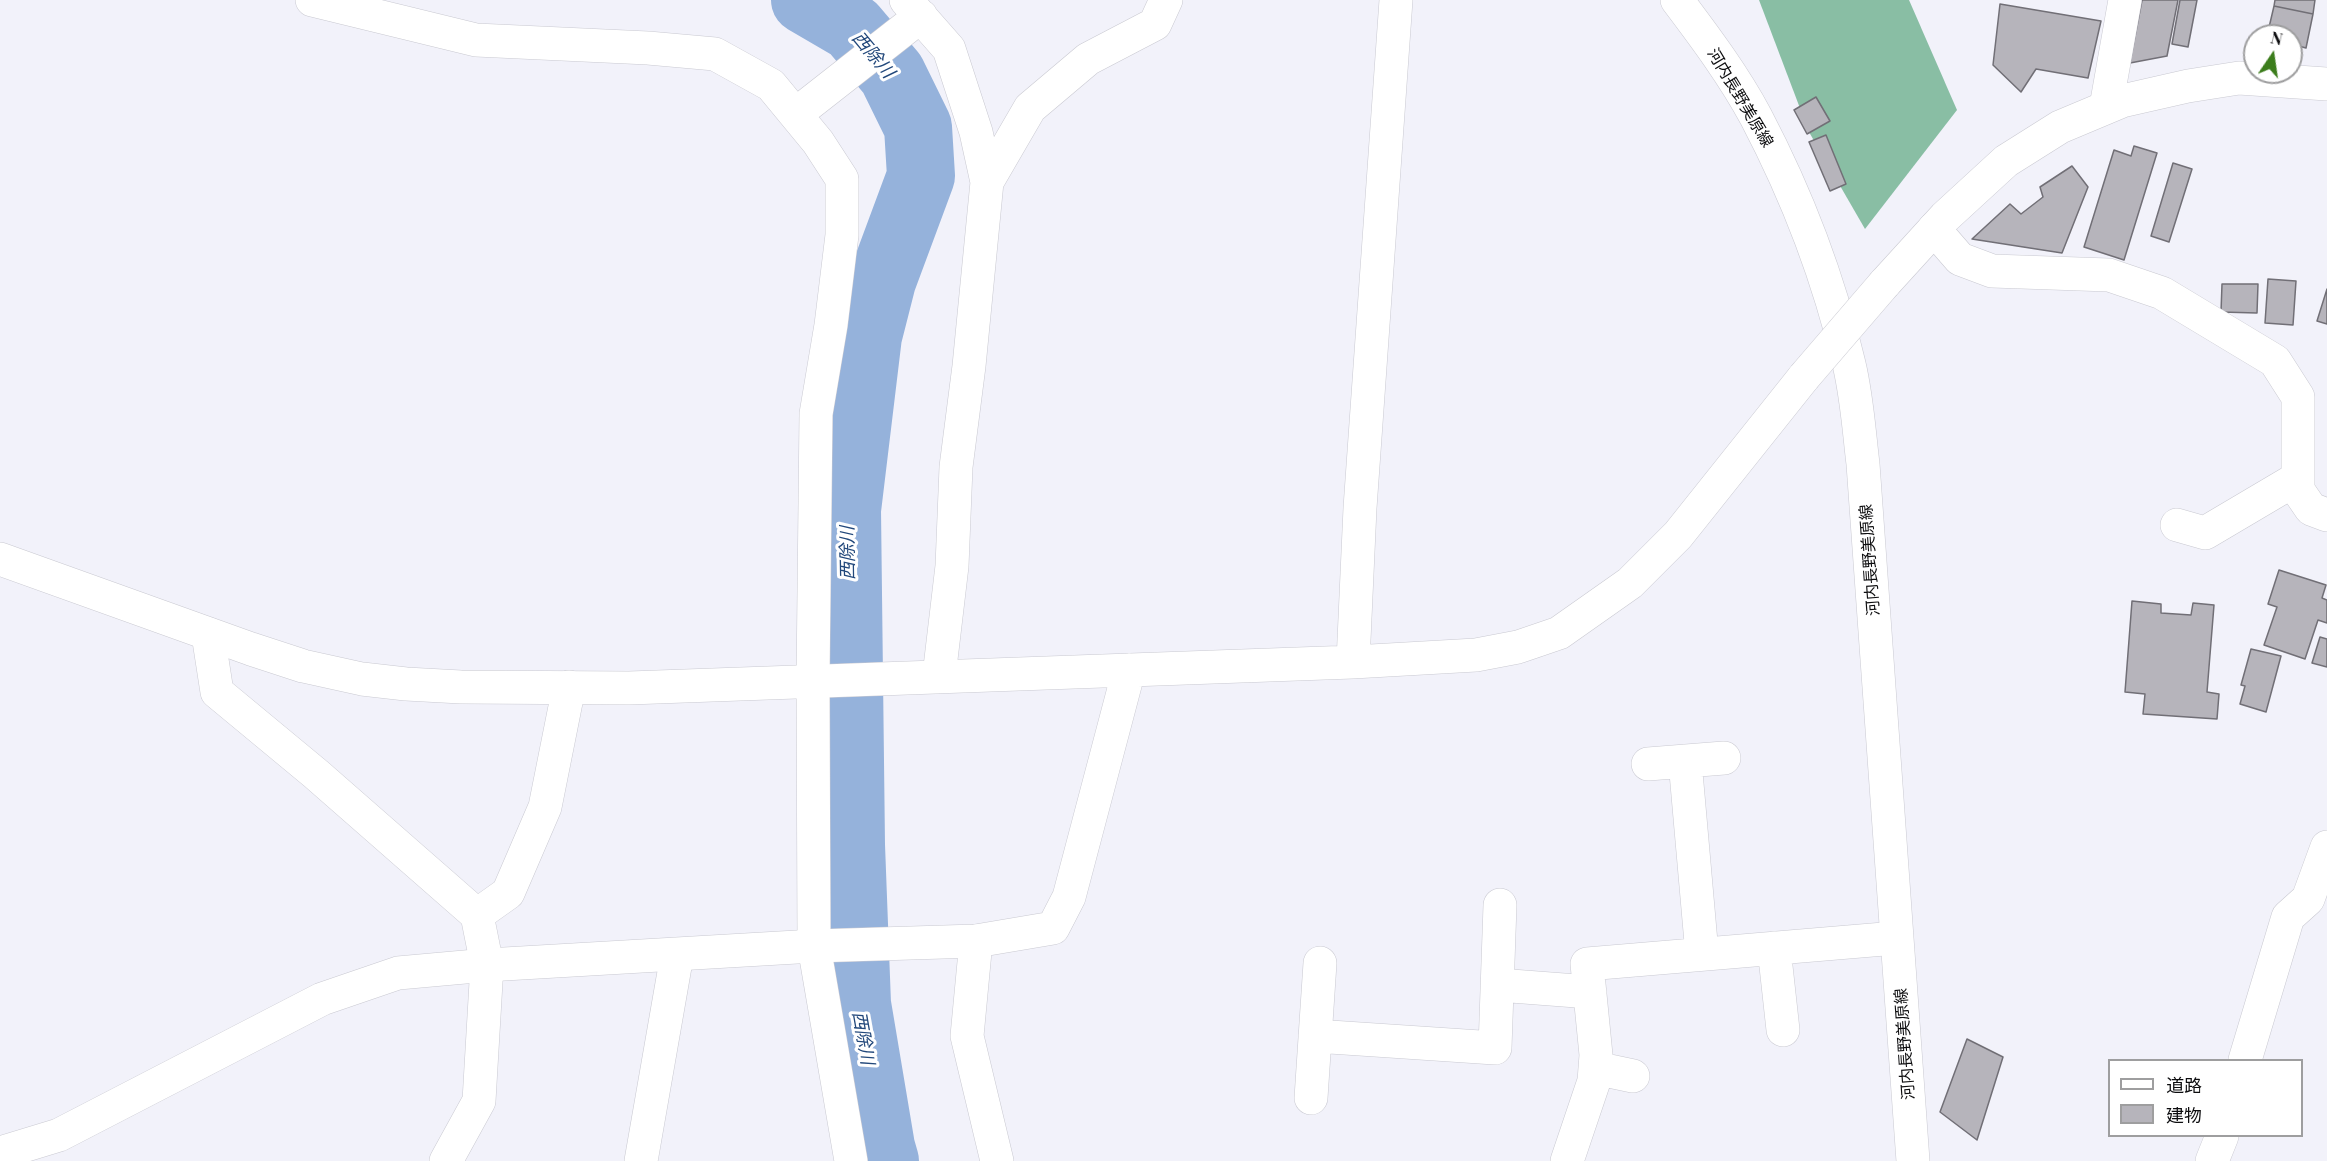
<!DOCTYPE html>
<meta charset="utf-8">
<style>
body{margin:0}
#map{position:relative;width:2327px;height:1161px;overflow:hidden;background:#f2f2fa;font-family:"Playfair Display","Noto Sans JP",serif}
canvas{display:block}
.legend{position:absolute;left:2108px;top:1059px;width:195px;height:78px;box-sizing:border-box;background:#fff;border:2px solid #9e9e9f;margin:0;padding:8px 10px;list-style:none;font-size:18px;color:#0d0d0f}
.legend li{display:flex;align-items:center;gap:12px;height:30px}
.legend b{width:30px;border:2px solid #9e9e9f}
.north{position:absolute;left:2243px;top:24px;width:60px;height:60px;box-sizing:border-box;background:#fff;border:2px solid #9e9e9f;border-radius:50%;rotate:13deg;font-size:16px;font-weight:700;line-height:24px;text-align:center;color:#0d0d0f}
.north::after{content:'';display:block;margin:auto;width:21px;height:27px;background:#3c7d1c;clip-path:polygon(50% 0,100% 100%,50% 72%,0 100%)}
</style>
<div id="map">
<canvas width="2327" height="1161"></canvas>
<ul class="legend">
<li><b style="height:8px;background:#fff"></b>道路</li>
<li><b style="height:16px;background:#b6b4bb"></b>建物</li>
</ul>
<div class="north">N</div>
</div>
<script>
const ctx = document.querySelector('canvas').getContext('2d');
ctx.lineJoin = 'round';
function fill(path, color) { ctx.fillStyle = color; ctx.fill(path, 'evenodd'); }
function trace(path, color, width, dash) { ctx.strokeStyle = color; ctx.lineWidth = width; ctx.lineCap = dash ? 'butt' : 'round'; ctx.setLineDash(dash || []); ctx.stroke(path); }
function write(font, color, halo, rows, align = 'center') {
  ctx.font = font + ' "Playfair Display","Noto Sans JP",serif'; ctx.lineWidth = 6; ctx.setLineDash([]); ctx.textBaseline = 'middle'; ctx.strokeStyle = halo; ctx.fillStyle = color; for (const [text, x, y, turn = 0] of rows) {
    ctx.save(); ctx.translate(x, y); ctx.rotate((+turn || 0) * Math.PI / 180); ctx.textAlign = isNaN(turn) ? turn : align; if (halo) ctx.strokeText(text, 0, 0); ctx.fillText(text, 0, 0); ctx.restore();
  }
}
fill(new Path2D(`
 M1759,0H1909L1957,110L1865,229L1809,132Z`), '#89bea4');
trace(new Path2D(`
 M805,0L853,28L892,74L918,127L921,176L882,281L868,336L847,510L851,845L857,1004L881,1147L885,1161`), '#95b2db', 68);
const building = new Path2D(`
 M2142,0H2178L2167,56L2130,63Z
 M2180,0H2197L2188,47L2172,44Z
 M2275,0H2315L2313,14L2274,6Z
 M2000,4L2101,21L2088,78L2036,69L2021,92L1993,65Z
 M2274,6L2313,14L2306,48L2291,44V36H2267Z
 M1816,97L1830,121L1807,134L1794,110Z
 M1826,135L1846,184L1830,191L1809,142Z
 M2134,146L2157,153L2124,260L2084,247L2114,150L2131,156Z
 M2173,163L2192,169L2169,242L2151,236Z
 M2072,166L2088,187L2062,253L1972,239L2010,204L2021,214L2043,197L2040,187Z
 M2268,279L2296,281L2293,325L2265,323Z
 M2222,284H2258L2257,313L2221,312Z
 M2327,289V324L2317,321Z
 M2279,570L2326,585L2322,598L2327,600V623L2318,620L2305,659L2264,645L2277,607L2268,604Z
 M2132,601L2161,604V613L2191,615L2193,603L2214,605L2207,692L2219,694L2217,719L2143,714L2145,694L2125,692Z
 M2320,637L2327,639V667L2312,663Z
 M2251,649L2281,656L2266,712L2240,704L2245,686L2241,685Z
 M1967,1039L2003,1057L1977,1140L1940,1112Z`);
fill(building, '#b6b4bb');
trace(building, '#716f76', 1.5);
const minor = new Path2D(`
 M312,0L476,40L648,48L715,54L771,85L818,142L842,179V235L831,325L816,414L813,680L814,946L851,1161
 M906,0L949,49L976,132L987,182L969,366L956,467L952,566L939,676
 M2106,107L2125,0
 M796,114L921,16
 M987,182L1030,108L1088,59L1155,24L1166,0
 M1934,229L1960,259L1992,271L2109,275L2162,293L2275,361L2298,397V490L2311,509L2327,515
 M2177,525L2205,533L2298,478
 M208,634L217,692L316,774L477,915L487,965L479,1101L446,1161
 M1685,761L1702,954
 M1648,764L1724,758
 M477,915L508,893L545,807L569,687
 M976,941L967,1036L997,1161
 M1774,948L1783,1030
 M1498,985L1590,992
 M1315,1036L1495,1048L1500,905
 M2245,1060L2288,917L2308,899L2327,847
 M1595,1068L1633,1076
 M1311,1098L1320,963
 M641,1161L677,955
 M1567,1161L1594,1081L1596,1055L1587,964L1896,938
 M2212,1161L2222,1136`);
const tertiary = new Path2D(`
 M1884,284L1945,217L2006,161L2060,127L2122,101L2188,86L2239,78L2327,84
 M0,559L251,649L303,666L362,679L406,684L461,687L629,688L1353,662L1476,655L1518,647L1559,633L1630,583L1678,535L1804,377
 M1353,662L1360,508L1396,0
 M0,1153L59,1135L322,999L398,973L487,965L814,946L976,941L1053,928L1069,897L1129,670`);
const secondary = new Path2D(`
 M1677,0C1705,37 1734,76 1756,117C1797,195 1829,279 1849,364C1857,397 1859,431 1863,464L1913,1161`);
trace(minor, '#c9c9d1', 34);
trace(tertiary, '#c9c9d1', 34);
trace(secondary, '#c9c9d1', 34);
trace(minor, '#fff', 33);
trace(tertiary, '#fff', 33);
trace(secondary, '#fff', 33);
const tertiaryBridge = new Path2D(`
 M1804,377L1884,284`);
trace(tertiaryBridge, '#c9c9d1', 34, []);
trace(tertiaryBridge, '#fff', 33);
write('16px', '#0d0d0f', '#fff', [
 ["河内長野美原線",1740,98,59],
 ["河内長野美原線",1870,560,-94],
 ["河内長野美原線",1905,1044,-94]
]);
write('italic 18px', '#22487b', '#fff', [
 ["西除川",873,55,50],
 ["西除川",848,553,-91],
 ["西除川",863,1038,80]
]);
</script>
